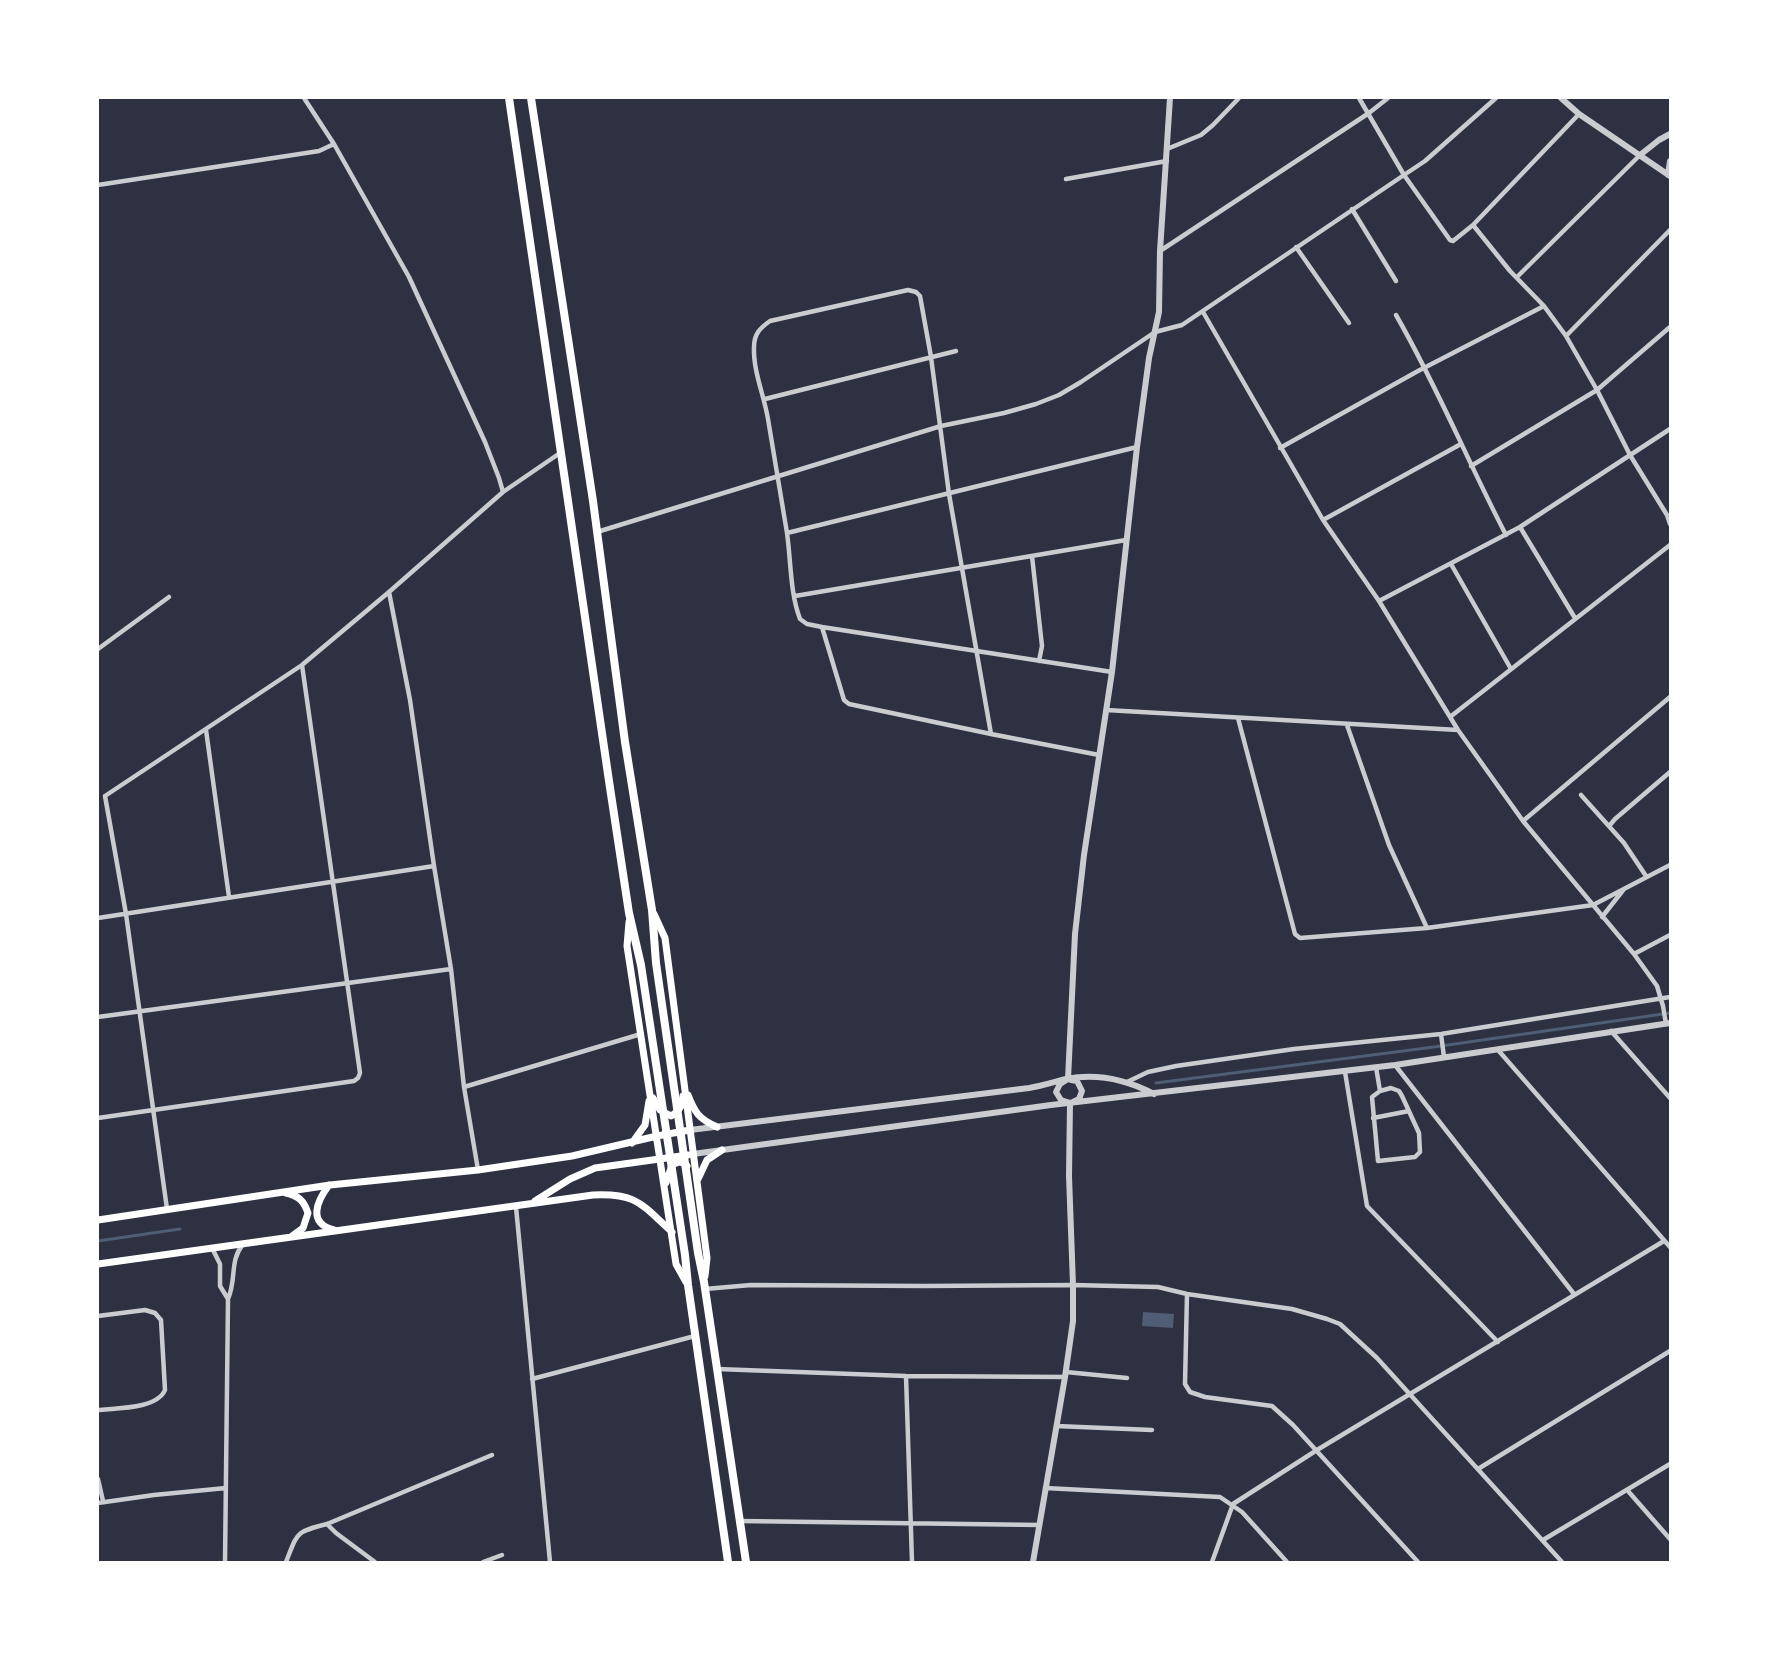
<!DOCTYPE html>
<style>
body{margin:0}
#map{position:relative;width:1768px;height:1660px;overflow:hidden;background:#2d3142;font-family:"PT Sans",sans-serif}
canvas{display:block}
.frame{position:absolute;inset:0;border:99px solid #fff;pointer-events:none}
</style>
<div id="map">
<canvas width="1768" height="1660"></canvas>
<div class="frame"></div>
</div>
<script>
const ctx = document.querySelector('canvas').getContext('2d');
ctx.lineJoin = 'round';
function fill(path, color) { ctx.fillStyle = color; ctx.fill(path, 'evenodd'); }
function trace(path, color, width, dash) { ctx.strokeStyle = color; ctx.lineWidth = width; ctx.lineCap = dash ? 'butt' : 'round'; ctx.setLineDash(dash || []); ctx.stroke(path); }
fill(new Path2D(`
 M1143,1312L1174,1314L1173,1328L1142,1326Z`), '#4f5d75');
trace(new Path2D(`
 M1156,1083L1434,1047L1670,1013
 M98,1241L180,1229`), '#4f5d75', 3);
trace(new Path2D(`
 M304,98L334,144L409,277L485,442L499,478L503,492
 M1359,98L1404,175L1450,240L1453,241L1473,225L1579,114
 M1167,149L1201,135L1213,125L1239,98
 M1066,179L1167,161
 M98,185L319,151L334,144
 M1352,209L1396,281
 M1473,225L1510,271L1544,306L1566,336L1597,390L1630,455L1667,515L1670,524
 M1296,247L1349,323
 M1160,251L1369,113L1388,98
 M1517,277L1640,155
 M1203,312L1323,520L1379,601L1458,730L1523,821L1634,954L1657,986L1663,1006L1666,1024
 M1396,315C1437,386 1468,462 1506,535
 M1566,336L1670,230
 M765,399L956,351
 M1280,448L1418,371L1544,306
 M1471,466L1597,390L1670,327
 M1323,520L1461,444
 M1520,527L1575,618
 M597,532L941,426L1004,413L1036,404L1059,395L1081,382L1155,332L1182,325L1404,175L1425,161L1496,98
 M787,533L1137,447
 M1032,556L1042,646L1039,661
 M1451,564L1511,669
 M389,592L410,700L434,866L451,969L464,1087L478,1170
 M795,596L1126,540
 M1379,601L1520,527L1670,429
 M822,627L1112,672
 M98,649L169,597
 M1106,710L1458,730
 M1450,717L1670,545
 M1238,718L1295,934L1300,938L1427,928L1593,905L1670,865
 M1347,725L1389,845L1427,928
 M206,730L229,897
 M991,734L949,494L931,357L920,296L916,292L908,290L770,321C760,328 754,334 754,347C753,371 764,395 768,419C774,457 781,495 787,533C791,561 790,593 800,619L807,624L822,627L844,700L849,704L991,734L1099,755
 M1581,795L1624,843L1646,876
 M105,796L302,665L389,592L503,492L560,453
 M105,796L126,914L167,1209
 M1523,821L1670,697
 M1610,825L1615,819L1670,772
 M1602,917L1624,889
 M98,918L434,866
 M1634,954L1670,935
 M98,1017L451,969
 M1611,1031L1670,1098
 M1441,1034L1444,1057
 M1498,1050L1670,1247
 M1395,1065L1574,1294
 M1376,1067L1380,1091
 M1345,1072L1367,1206L1498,1342
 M1127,1082L1148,1072L1176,1066L1294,1049L1441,1034L1670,997
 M464,1087L641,1034
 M1391,1088L1399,1091L1402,1096L1419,1133L1420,1152L1415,1157L1378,1161L1372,1097L1380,1091Z
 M98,1118L354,1081L358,1078L360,1073L302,665
 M1373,1118L1409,1111
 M516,1207L550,1562
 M212,1248L220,1264V1286L228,1299
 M705,1289L751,1285L924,1286L1073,1285L1158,1287L1187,1294L1292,1309L1327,1319L1340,1324L1377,1358L1562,1562
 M1187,1294L1185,1384L1190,1392L1205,1397L1272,1406L1293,1425L1418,1562
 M98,1316L145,1310L155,1313L161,1320L165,1390C157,1409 117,1408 98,1410
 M717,1369L906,1376L1065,1377
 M1066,1372L1127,1378
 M906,1376L912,1562
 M532,1379L695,1336
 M1056,1426L1152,1430
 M1478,1469L1670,1351
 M98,1479L103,1501
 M1045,1488L1220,1497L1242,1512L1287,1562
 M1628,1491L1670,1539
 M98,1503L154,1495L226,1488
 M740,1521L1040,1525
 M327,1524L336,1533L375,1562
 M1543,1540L1670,1464
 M225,1562L228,1299C237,1278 229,1262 243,1244
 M286,1562C298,1532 295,1532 327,1524L492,1455
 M483,1562L502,1555
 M1212,1562L1233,1504L1317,1450L1664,1241`), '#caccd0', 4.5);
trace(new Path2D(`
 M1561,98L1579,114L1670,176
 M1640,155L1659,140L1670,134
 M1668,175L1670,161
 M1071,1080L1077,1081L1082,1091L1079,1099L1073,1102
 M1070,1103L1061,1100L1056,1092L1060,1084L1068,1079L1075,934L1084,855L1112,672L1137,447L1149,358L1159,312L1160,251L1170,98
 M690,1130L1029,1088C1042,1086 1054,1082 1066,1079C1097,1073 1127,1080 1154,1094
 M693,1154L1051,1105L1395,1065L1670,1023
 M1033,1562L1065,1377L1073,1321V1285L1069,1176L1070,1103`), '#caccd0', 6);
trace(new Path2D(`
 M654,914L665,938L707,1258L705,1276
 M629,922L627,946L676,1264L686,1282
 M688,1095C695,1113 699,1119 717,1127
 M653,1098L660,1110L671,1116C680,1111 682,1105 683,1096
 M632,1143L645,1125L649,1101
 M698,1179L707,1160L722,1150
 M666,1183L672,1165L678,1162L685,1163L687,1166
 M329,1185C317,1201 307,1223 334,1230
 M286,1193C299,1196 304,1201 308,1213L303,1228L292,1236
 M535,1201L570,1179L595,1168L688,1155
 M98,1220L330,1185L478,1170L572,1156L657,1136L690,1130
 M98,1264L593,1195C637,1193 641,1204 672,1232`), '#fff', 7);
trace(new Path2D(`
 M509,98L609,781L629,913L641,965L685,1255L688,1285L728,1562
 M531,98L593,501L625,742L652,910L656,963L698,1253L704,1282L746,1562`), '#fff', 8);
</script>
